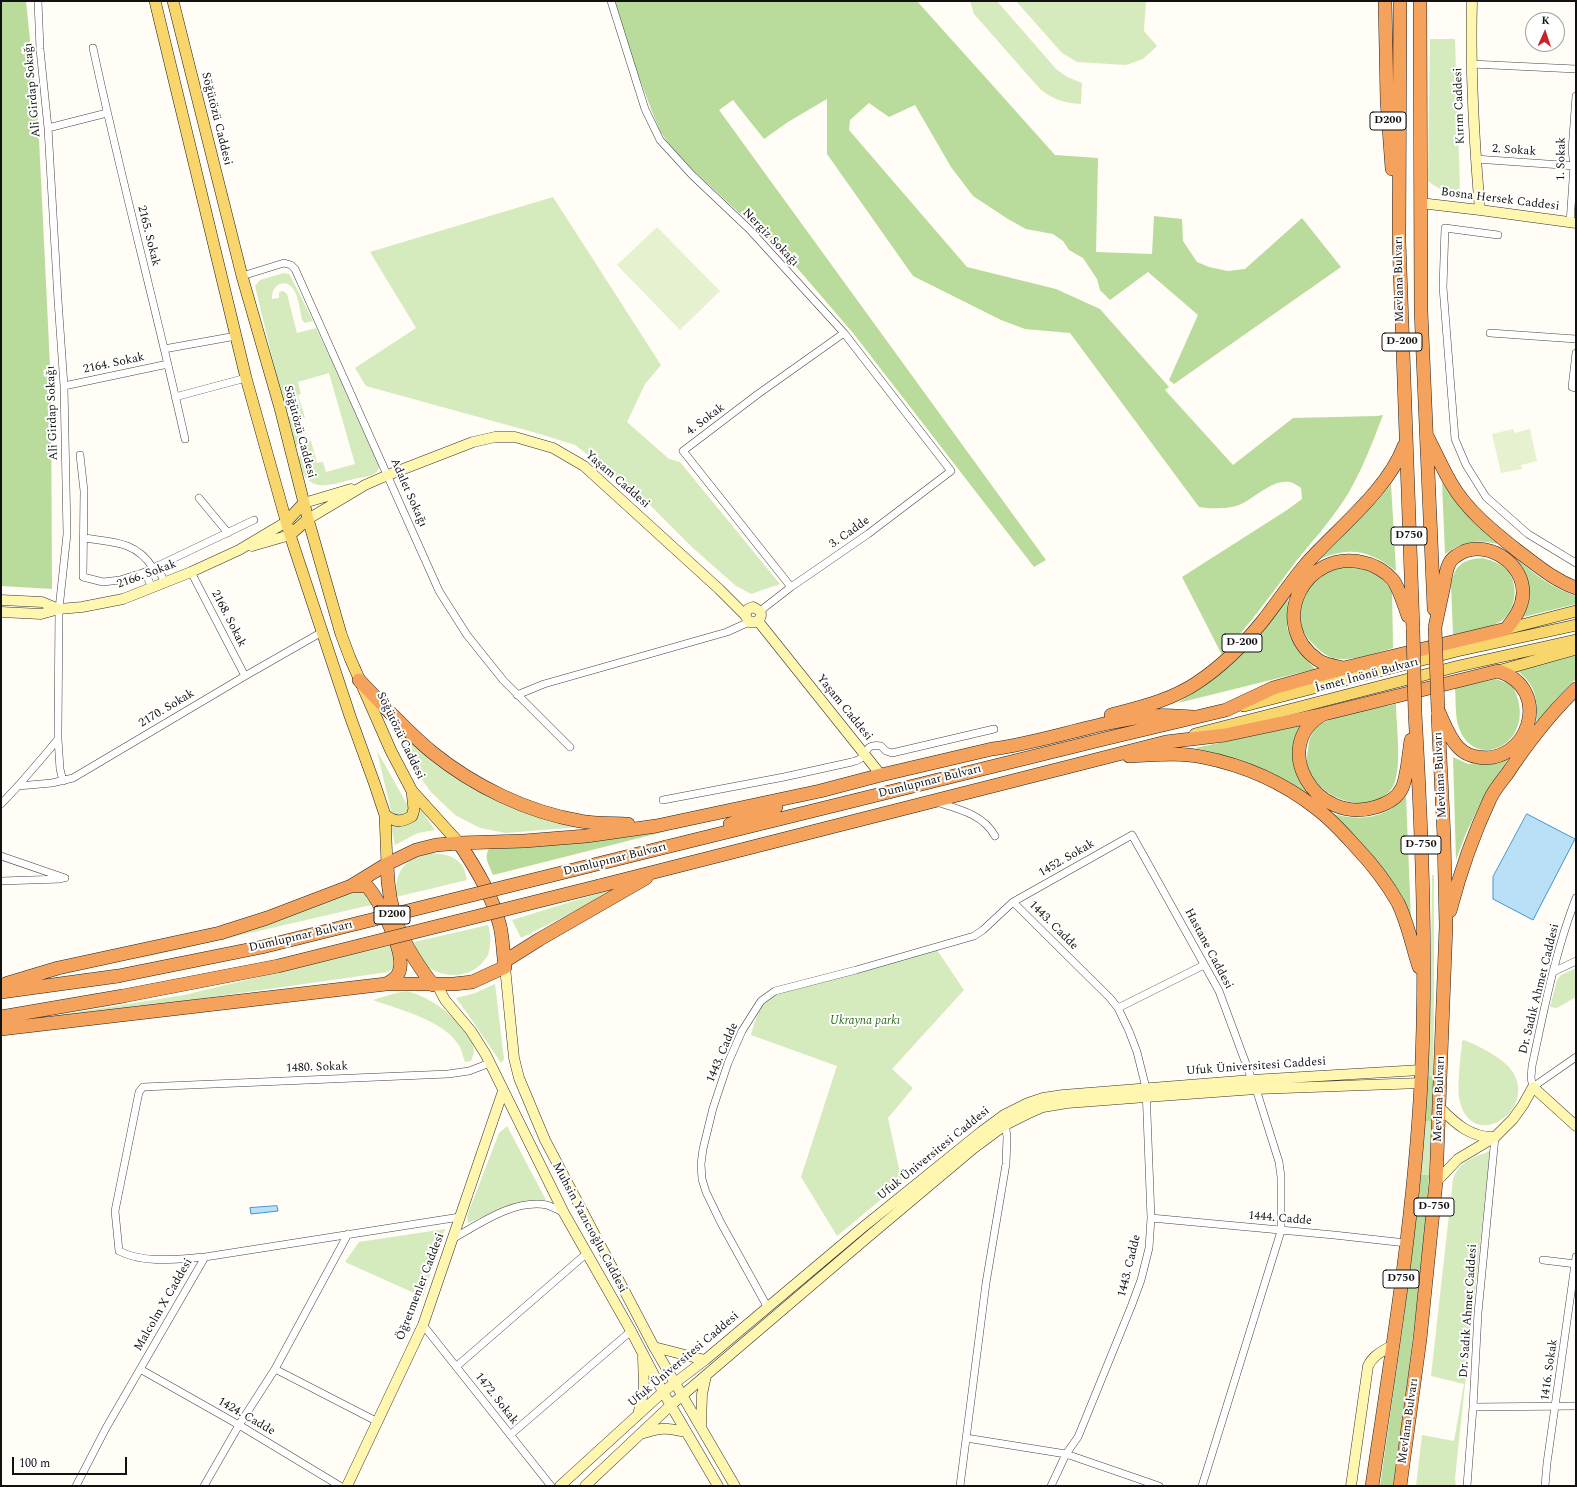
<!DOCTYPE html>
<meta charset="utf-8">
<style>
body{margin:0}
#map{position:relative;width:1577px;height:1487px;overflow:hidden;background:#fffdf5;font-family:Spectral,serif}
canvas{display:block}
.frame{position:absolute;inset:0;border:2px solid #111;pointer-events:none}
.north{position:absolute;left:1525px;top:12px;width:40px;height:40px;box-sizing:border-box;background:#fff;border:1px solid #a0a0a0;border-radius:50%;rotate:3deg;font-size:11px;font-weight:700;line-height:16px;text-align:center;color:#111}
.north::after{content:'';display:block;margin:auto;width:14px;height:18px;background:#c4262e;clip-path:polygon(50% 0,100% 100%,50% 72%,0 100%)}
.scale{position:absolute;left:12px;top:1457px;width:115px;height:18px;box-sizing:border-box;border:2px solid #111;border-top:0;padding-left:5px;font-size:12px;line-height:14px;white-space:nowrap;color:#111;-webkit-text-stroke:3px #fff;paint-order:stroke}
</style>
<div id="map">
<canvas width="1577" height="1487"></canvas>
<div class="frame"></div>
<div class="north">K</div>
<div class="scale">100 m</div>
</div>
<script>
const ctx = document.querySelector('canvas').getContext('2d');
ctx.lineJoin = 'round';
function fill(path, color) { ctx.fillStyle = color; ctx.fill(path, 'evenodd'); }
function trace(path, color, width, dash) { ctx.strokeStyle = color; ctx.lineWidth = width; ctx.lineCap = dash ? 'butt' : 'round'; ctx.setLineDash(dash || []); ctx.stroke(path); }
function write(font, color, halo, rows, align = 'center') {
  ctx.font = font + ' Spectral,serif'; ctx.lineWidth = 4; ctx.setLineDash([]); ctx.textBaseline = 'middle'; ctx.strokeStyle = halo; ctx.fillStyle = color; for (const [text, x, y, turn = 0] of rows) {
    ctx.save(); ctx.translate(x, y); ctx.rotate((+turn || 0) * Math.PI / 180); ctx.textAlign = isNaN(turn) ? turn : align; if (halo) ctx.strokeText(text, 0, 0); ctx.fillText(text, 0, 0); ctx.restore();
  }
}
fill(new Path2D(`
 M970,1H997L1056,69L1067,77L1082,83L1081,104C1065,103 1053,100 1040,89L974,14Z
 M1016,1H1146L1144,31L1157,46L1143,59L1126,65L1077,62L1062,53Z
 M1430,39H1455L1460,188C1449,195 1438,189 1428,181Z
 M553,197L661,365L645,384L627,422L669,459L680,462L780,584L751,594L736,586L693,548L638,493L575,445L540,434L366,386L355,368L416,328L370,252Z
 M284,273L289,274L292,279L313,321L305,323L302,320C300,311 299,298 294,290C286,277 271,284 272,299L279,298V292L283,291L287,294L297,333L316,328L380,460C380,466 379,471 374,474C368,477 357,478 350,480C324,487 306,492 298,460L309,441H311L317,463L323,462L326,472L355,464L329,373L298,382L301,394L298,395L305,418L284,407L255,286L260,280Z
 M286,415L297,422L302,439L295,449Z
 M396,724L443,766L591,826L506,833L480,828L455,815L431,792L407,759Z
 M377,751L407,804L409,810L406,814L396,815L391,811Z
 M421,810L435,830L418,833L395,845L391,826C408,828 413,825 421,810Z
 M422,853C436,853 455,853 463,867C465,870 466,876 467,880L396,897C396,872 400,866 422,853Z
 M1432,875H1434C1434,975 1435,1075 1429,1175H1421C1429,1075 1431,975 1432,875Z
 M629,884L521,938L512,920Z
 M361,889L375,904L129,961L253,926Z
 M488,925C491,934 491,946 488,955C487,958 484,960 482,963C467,980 437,978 422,962C418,958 416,948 414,942Z
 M393,945L397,956L393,968L388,972L23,1024L21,1021L184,995Z
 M937,950L964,990L892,1069L913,1088L888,1118L902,1182L837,1236L801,1177L837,1066L751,1035C757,1015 759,1003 779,994Z
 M1576,968V997L1557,1008L1550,1007L1557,980L1561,975Z
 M495,984L504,1059L501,1063L474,1023L456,998L475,993Z
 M407,991C431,998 448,1010 463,1030C466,1034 472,1040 473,1046C475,1051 473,1056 471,1061L465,1062C463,1057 462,1051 460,1047C445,1020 400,1010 373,1000L396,993Z
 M1464,1040C1479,1046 1506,1059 1514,1074C1535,1113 1472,1151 1460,1102C1456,1087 1461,1058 1462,1041Z
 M507,1126L546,1200L514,1204L468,1223L467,1216L499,1133Z
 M1490,1151L1455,1478L1456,1486H1416L1422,1435L1454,1441L1464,1384L1431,1376L1453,1179C1460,1160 1473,1158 1490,1151Z
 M445,1229L423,1297L345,1262L359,1242Z`), '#d5ebbd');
fill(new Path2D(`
 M1,1H26L38,118L51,387L52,589L1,586Z
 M614,1H917L1055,155L1098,158L1096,252L1152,254L1154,216L1182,219L1183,241L1197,262L1209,267L1228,271L1245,269L1302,218L1341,267L1174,384L1169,380L1198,315L1148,272L1110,300L1100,290L1097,279L1083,258L1069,250L1063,241L1053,234L1026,229L1008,219L973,196L951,167L915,105L889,117L869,103L850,120L849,130L967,267L1056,289L1100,309L1169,387L1165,390L1233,465L1293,418L1377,416L1383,415C1373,441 1363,468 1349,492C1334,517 1315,538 1297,560C1273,592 1249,625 1222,655L1182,577L1287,510L1302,499L1301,488C1298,486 1294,483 1290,482C1272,479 1255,498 1239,505C1229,509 1210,509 1199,507L1070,333L1025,329L1001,320L913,276L827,154V99L788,122L764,139L733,100L719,110L1046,560L1034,567L853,333L792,262L692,169L669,144L660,131L651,109L631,56Z
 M1442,482C1457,506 1476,525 1498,544C1476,539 1464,541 1445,554Z
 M1391,484L1396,571C1370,551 1352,546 1320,559L1380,498Z
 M1483,558C1493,561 1503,564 1509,573C1519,587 1515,612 1501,621C1489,629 1466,632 1453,635L1451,584C1455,564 1464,559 1483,558Z
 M1518,560C1538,577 1551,587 1576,596V604L1523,617C1534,595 1530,580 1518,560Z
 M1339,567C1363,569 1378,569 1392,591L1393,648C1375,653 1352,662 1333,658C1327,656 1321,652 1317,648C1313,644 1308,639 1305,634C1298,622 1300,601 1307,589C1315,577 1327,572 1339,567Z
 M1288,596L1287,628L1295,646L1315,669L1178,703L1212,680L1249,647Z
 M1576,655V679L1555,700L1536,727C1538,703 1538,686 1517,671Z
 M1496,679L1512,685C1543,742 1473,776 1458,725C1455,713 1456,700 1455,688Z
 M1396,704C1396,724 1403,772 1392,788C1371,818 1320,799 1309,770C1306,763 1307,755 1308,749C1309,739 1312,730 1320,725C1332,715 1378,708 1396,704Z
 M1300,726C1288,758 1292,771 1311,798C1275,772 1239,759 1195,748Z
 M1453,757L1468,764L1492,763L1508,759L1483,798L1466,833L1456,860Z
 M1406,796L1411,920C1403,906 1396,890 1388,876C1372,851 1350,831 1328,812C1356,822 1386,820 1406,796Z
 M667,831L493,875C490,867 483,857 489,849Z
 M1428,1076L1433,1077L1432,1121H1425Z
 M1421,1175H1429C1422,1280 1407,1383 1393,1486H1380L1404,1318Z`), '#b9dc9c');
fill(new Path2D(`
 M657,227L720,291L680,330L617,265Z
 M1513,429L1514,433L1530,429L1537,461L1521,465L1522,469L1501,473L1492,434Z`), '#e6f2cf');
const water = new Path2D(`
 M1527,814L1575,839L1533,920L1493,899V877Z
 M277,1206L278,1211L251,1214L250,1208Z`);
fill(water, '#b9e0f7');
trace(water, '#3f96cf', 1);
const street = new Path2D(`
 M611,1L645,109L660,140L692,175L749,229L844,333L951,471L868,534L791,587L760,611
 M93,48C121,179 156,308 185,439
 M1471,64L1576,69
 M48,128L107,113
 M1475,159L1576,166
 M1570,223L1574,165L1572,151L1576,96
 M1498,235L1445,228L1443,287L1455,439L1466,465L1486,497L1528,534L1576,563
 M242,276L284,263L291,265L295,269L439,591L467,635L503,680L570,747
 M1490,333L1576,339
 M164,349L236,336
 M1576,353L1572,387L1576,388
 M64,386L168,364
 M175,397L246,378
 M80,455L84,491L83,577L103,582L120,580L145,572L254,520
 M199,498L228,533
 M84,538C112,542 136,541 153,568
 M157,566L165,583
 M145,572L152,588
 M191,572L245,676
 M791,587L683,451L758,394L844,333
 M517,695L544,684L727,632L749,622
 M58,739L60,769L63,781
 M18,786L52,783L73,778L245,676L322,632
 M663,800L784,777L852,762C855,761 860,760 862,757C868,749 868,744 881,746L886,751L892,753L994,729
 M936,802C958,809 983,814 995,836
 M1,804L18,786L49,750L58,739V730L59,609L67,534L64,386L58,300L48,128L40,49L38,1
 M1,856L65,878
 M1,881L61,879
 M1576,898C1555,952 1544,1010 1532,1066L1531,1078L1533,1087L1576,1057
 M1013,902L1110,998L1118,1008L1129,1031L1137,1052L1146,1088L1151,1218L1149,1248L1141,1280L1131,1307L1078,1437L1066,1454L1051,1486
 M1553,972L1576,961
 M1118,1008L1204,965
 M1151,1218L1334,1235L1406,1243
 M454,1238C481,1223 514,1199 547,1205C552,1207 559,1210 564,1213
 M205,1257C177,1259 145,1264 119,1251L115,1211L139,1092L143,1087L448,1074L469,1071L490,1063
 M1543,1260L1576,1264
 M768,1308L721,1223L706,1192L702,1179L701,1164L703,1149L713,1108L728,1063L742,1031L761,1001L775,991L856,970L974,936L983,930L1013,902L1132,835L1219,991L1252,1080
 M423,1325L551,1486
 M457,1366L587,1253
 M140,1369L239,1425L340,1486
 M275,1369L378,1422
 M1473,1407L1576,1406
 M510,1435L631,1331
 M966,1438L1066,1454L1159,1486
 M76,1486L106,1428L205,1257L460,1217
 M204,1486L239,1425L275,1369L348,1234
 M960,1486L986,1283L1006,1164L1007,1137L1005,1122
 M1202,1486L1281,1231V1177L1279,1162L1256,1089
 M1467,1486L1473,1407L1478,1313L1495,1137
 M1545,1486L1547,1463L1576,1257`);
const secondary = new Path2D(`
 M1472,1C1470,71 1474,140 1480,210
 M1420,203L1480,210L1576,223
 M304,503L351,489
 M308,519L365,485L388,475L473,442L495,437H515L553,448L584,466L719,589L745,615L749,622H756C761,619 762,615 760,611L753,607L748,609L745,615
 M252,546L290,535
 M1,600L42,602L59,609
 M1,612L41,614L59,609L82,607L123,599L191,572L239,550L286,522
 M758,621L881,775
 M505,967L514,1058L519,1078L545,1140L654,1347L735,1486
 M437,985L445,1000L471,1031L486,1055L564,1213L631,1331L663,1392L718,1486
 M1440,1108C1456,1124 1471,1138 1495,1137
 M1436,1182L1458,1159L1495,1137L1513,1119L1523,1105L1533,1087L1576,1126
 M654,1347L705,1360
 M638,1415L644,1389L643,1357
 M701,1426L702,1394L706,1376
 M644,1433C663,1427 667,1428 686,1432
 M347,1486L423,1325L503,1091
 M560,1486L663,1392L705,1360L862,1228L981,1132L1004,1115L1028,1103L1043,1098L1063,1095L1252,1080L1421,1070
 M585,1486L671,1405L868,1237L974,1148L1005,1125L1027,1114L1043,1107L1067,1103L1146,1097L1256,1089L1421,1083
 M1351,1486L1368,1366C1373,1355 1383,1351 1393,1345`);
const primary = new Path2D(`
 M155,1L246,378L290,535L350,716L375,785L385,815L387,864
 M173,1L242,276L280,408L308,519L341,634L350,658L391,751L412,791L459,843
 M286,522L304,503
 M290,535L308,519
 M1506,629L1576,611
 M1498,671L1576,649
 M1244,706L1457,651L1576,625
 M1195,734L1459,666L1576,640
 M385,815C395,822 401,823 412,816L414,809L412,791`);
const highway = new Path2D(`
 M1385,1L1387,101L1392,169
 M1400,1L1399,241L1413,629
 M1420,1L1421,311L1434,609
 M1427,436C1435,451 1442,468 1451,483C1467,511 1494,532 1519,552C1538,566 1554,580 1576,588
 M1344,668C1335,666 1325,665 1318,660C1266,624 1305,547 1365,563C1375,565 1386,572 1393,580C1400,590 1404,605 1408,616
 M359,680C383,705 406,731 433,753C474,786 527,812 580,821C595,824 612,823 628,824
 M1111,715C1141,707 1172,700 1198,682C1222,666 1244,644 1262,622C1277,603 1290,583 1306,564C1338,528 1387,491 1404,446
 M1322,715C1270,745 1314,826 1376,807C1386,804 1397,799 1402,788C1407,778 1409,753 1411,740
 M1129,756C1153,755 1179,752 1202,757C1243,765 1284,783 1317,809C1332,820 1344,834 1356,847C1372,864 1387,883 1398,903C1408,923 1412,946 1419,967
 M730,824L776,807
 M666,847L1104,739L1226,710L1273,688L1344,668L1506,629C1515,618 1522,608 1523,594C1524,565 1492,542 1465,551C1459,554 1452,557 1449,564C1446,570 1445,578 1444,585C1441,599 1438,613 1435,627
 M387,864C388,914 402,945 433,985
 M351,886H367C379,900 407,954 399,972C397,978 392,981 386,984
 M599,886L1166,742L1225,735L1324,714L1498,671C1555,689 1527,766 1478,757C1470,756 1464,753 1459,748C1449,738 1444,723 1438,710
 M1450,911C1460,873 1473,835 1490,799C1494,790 1501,782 1507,774C1527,744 1550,714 1576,689
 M505,961L540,939L646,878
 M1,986L8,983L58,968L220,933L267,918L351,886L387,864L416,850L436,845L459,843L524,841L586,836L656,826L820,791L881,775L992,749C1046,742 1098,721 1153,716C1167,714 1182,717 1196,717
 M1,992L118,976
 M1,1017L123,996
 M1,1029L386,984H454L472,982L505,967C503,953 503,939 500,926C492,895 477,870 459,843
 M1372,1486C1392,1352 1414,1218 1421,1083C1427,960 1422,836 1415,713
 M1400,1486L1420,1339L1436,1182L1446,926L1444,838L1438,716`);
trace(street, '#444', 8);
trace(secondary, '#333', 11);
trace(primary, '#222', 12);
trace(highway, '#222', 14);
trace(street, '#fff', 7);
trace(secondary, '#fff6b0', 10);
trace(primary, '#f9d66b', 11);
trace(highway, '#f5a25d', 13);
const highwayBridge = new Path2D(`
 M1435,627L1438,710
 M1413,629L1415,713
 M118,976L262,947L666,847
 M123,996L278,966L599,886`);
trace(highwayBridge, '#222', 14, []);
trace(highwayBridge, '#f5a25d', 13);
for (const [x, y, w] of [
 [1388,121,36],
 [1402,342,40],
 [1409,536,36],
 [1242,643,40],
 [1421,845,40],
 [392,915,36],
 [1434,1207,40],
 [1401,1279,36]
]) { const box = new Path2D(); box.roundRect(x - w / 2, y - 9, w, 18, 3); ctx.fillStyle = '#fff'; ctx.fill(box); trace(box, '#111', 1); }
write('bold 11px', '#111', null, [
 ["D200",1388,121],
 ["D-200",1402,342],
 ["D750",1409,536],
 ["D-200",1242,643],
 ["D-750",1421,845],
 ["D200",392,915],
 ["D-750",1434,1207],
 ["D750",1401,1279]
]);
write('12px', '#111', '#fff', [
 ["Ali Girdap Sokağı",33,90,-95],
 ["Kırım Caddesi",1460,106,-92],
 ["Söğütözü Caddesi",216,119,76],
 ["2. Sokak",1514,151,4],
 ["1. Sokak",1562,159,-89],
 ["Bosna Hersek Caddesi",1500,200,7],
 ["2165. Sokak",148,236,76],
 ["Nergiz Sokağı",770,238,46],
 ["Mevlana Bulvarı",1400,279,-91],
 ["2164. Sokak",114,364,-12],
 ["Ali Girdap Sokağı",53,413,-92],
 ["4. Sokak",706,420,-37],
 ["Söğütözü Caddesi",299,432,75],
 ["Yaşam Caddesi",617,480,41],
 ["Adalet Sokağı",408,493,66],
 ["3. Cadde",850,533,-35],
 ["2166. Sokak",147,575,-20],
 ["2168. Sokak",228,619,63],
 ["İsmet İnönü Bulvarı",1367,676,-15],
 ["Yaşam Caddesi",844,708,51],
 ["2170. Sokak",167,709,-31],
 ["Söğütözü Caddesi",400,736,64],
 ["Mevlana Bulvarı",1441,775,-93],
 ["Dumlupınar Bulvarı",930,782,-14],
 ["1452. Sokak",1067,859,-30],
 ["Dumlupınar Bulvarı",615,860,-14],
 ["1443. Cadde",1053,926,45],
 ["Dumlupınar Bulvarı",301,937,-13],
 ["Hastane Caddesi",1208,949,62],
 ["Dr. Sadık Ahmet Caddesi",1540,989,-76],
 ["1443. Cadde",723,1053,-67],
 ["Ufuk Üniversitesi Caddesi",1256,1067,-4],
 ["1480. Sokak",317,1068,-2],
 ["Mevlana Bulvarı",1440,1099,-88],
 ["Ufuk Üniversitesi Caddesi",934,1154,-39],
 ["1444. Cadde",1280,1219,5],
 ["Muhsin Yazıcıoğlu Caddesi",589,1228,62],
 ["1443. Cadde",1130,1266,-76],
 ["Öğretmenler Caddesi",421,1287,-69],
 ["Malcolm X Caddesi",164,1305,-60],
 ["Dr. Sadık Ahmet Caddesi",1469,1311,-86],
 ["Ufuk Üniversitesi Caddesi",684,1360,-40],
 ["1416. Sokak",1550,1370,-82],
 ["1472. Sokak",496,1399,52],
 ["1424. Cadde",246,1417,30],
 ["Mevlana Bulvarı",1409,1421,-82]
]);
write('italic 12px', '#2f6b1f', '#fff', [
 ["Ukrayna parkı",865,1022]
]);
</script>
